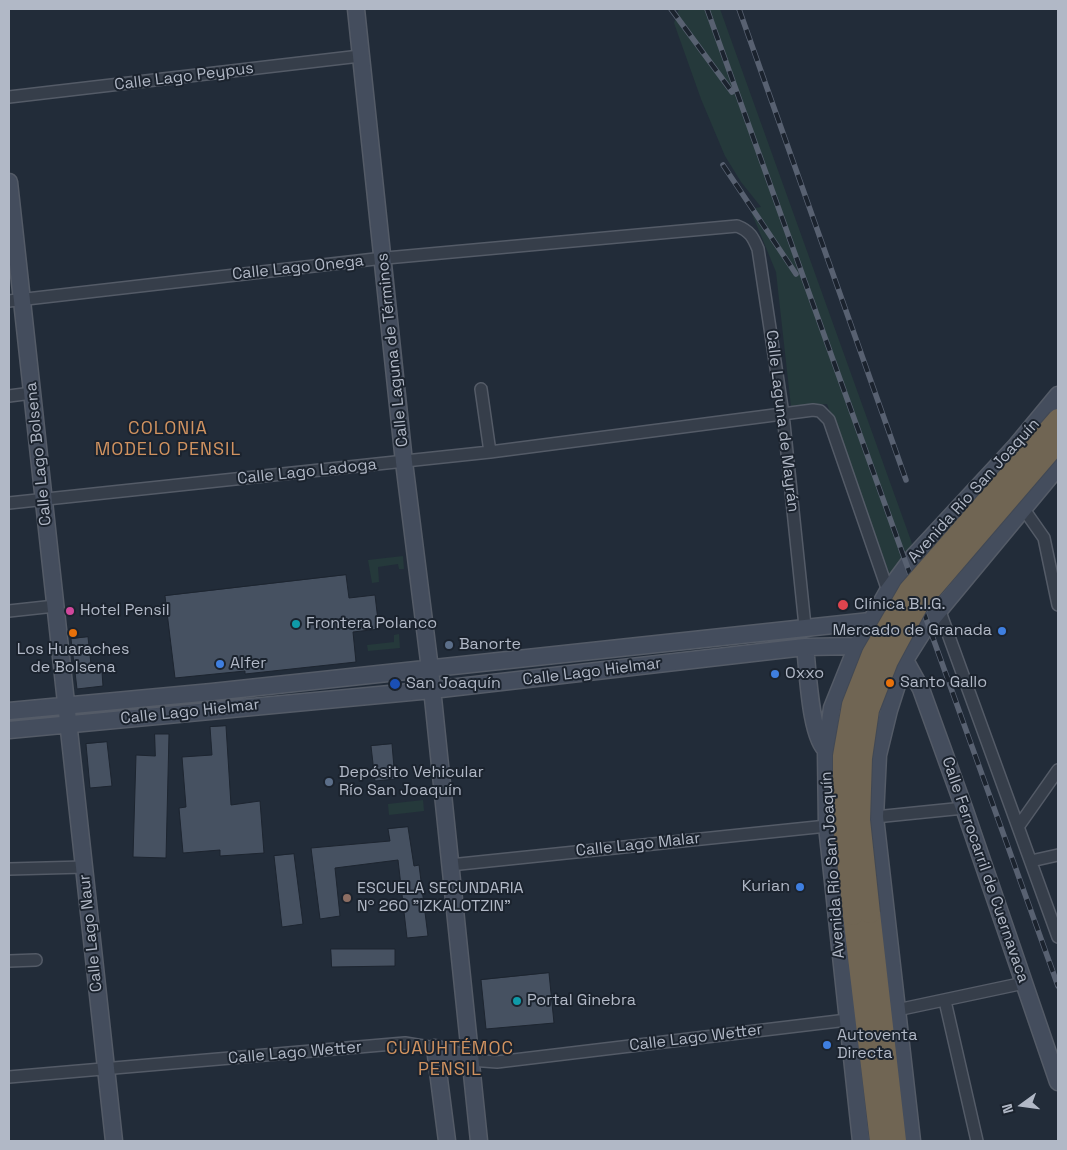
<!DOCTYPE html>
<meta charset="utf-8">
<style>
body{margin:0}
#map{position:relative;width:1067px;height:1150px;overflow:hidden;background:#222c39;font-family:"Space Grotesk",sans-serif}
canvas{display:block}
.frame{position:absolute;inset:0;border:10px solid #b1b8c6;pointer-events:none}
.north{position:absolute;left:997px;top:1080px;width:50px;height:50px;-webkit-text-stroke:4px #1b232e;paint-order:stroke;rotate:256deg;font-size:14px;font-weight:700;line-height:20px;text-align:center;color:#b1b8c6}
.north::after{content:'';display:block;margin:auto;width:18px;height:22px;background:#b1b8c6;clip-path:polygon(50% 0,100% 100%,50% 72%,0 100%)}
</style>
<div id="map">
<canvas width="1067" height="1150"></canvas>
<div class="frame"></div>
<div class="north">N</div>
</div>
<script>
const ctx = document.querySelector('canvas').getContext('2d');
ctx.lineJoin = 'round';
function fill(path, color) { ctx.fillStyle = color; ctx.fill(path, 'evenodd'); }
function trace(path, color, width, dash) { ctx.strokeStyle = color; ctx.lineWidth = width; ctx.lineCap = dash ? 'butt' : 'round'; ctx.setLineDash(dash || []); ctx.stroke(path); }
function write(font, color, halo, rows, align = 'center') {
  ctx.font = font + ' "Space Grotesk",sans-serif'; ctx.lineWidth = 4; ctx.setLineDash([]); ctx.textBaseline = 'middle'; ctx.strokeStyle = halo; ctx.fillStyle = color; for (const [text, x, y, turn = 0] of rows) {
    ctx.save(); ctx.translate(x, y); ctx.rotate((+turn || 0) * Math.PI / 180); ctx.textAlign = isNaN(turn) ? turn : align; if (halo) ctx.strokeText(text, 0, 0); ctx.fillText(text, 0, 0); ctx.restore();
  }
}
fill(new Path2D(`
 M679,9H720L914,549L890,575L827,404L791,407L776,272L750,209L761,207L741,182L725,156L701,99L674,23Z
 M403,556L404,569H399L398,564L378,567L379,582L372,583L368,560Z
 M399,634L400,648L368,651L367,645L394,642V635Z
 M423,800L424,811L389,815L388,804Z`), '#25393b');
const building = new Path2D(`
 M346,575L349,598L375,595L379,629L353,632L356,662L245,674V671L175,678L165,596Z
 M88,637L92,673L102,672L103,686L77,689L71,639Z
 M226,726L231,805L260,801L264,853L220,856V850L183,853L179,808L186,807L182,757L212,755L210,727Z
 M155,734H169L166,858L133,857L136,755L155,756Z
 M107,742L112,786L90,788L86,744Z
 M392,744L395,779L375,781L371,746Z
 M408,827L414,866L419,865L428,936L407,938L398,860L335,868L340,916L320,919L311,848L390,841L388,829Z
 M294,854L303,924L282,927L274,856Z
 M331,949H395V966L332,967Z
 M549,973L554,1023L486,1029L481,980Z`);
fill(building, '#465161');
trace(building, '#1d2530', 1);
const street = new Path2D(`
 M9,97L360,56
 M9,301L375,259L737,226C750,231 753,237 758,249L783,414L805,626
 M481,389L490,452
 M9,396L32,393
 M9,503L490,452L813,410L820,411L829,420L888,591
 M1023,508L1044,538L1058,605
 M939,609L1058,937
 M9,611L55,606
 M875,817L964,808
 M1018,827L1058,770
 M1031,861L1058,855
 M450,865L827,826
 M9,869L84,867
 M9,961L36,960
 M945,1001L977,1141
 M897,1010L1024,983
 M470,1060L497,1062L847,1020
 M9,1077L405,1043L435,1048`);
const secondary = new Path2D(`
 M356,9L404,462L430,669L479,1141
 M9,182L114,1141
 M805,647C808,670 810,738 827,751
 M905,660L921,689L964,808L1058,1082
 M9,711L212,692L870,621
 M9,730L432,690L805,647L857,646L905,660
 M447,1141L435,1048L470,1060
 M861,1141L827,826L826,751L832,708L857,646L888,591L914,556L1015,447L1058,395
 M912,1141L875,817L878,755L889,710L905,660L927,625L1058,467`);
const highway = new Path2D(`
 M870,913L896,1141
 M853,915L880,1141`);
trace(street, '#545b67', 14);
trace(secondary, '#545b67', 19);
trace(highway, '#414854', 22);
trace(street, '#363e4a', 11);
trace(secondary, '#444d5d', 16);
trace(highway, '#706553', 20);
const rail = new Path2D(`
 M671,9L732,92
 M707,9L1058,986
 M739,9L906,480
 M723,165L796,274`);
trace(rail, '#586171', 5.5);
trace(rail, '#1b232e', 4, [11]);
const highwayBridge = new Path2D(`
 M870,913L860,820L862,758L869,710L888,661L918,605L1058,442
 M853,915L843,823V756L852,705L872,654L909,590L1058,419`);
trace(highwayBridge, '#414854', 22, []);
trace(highwayBridge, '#706553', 20);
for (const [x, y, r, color] of [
 [843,605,6,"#e0444e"],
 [70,611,5,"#d1479c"],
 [296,624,5,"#0f9aa8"],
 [1002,631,5,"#3f7fe0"],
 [73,633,5,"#e8710a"],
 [449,645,5,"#5c6f8a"],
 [220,664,5,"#3f7fe0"],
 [775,674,5,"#3f7fe0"],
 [890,683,5,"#e8710a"],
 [395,684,6,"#1a4fb4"],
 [329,782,5,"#5c6f8a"],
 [800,887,5,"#3f7fe0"],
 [347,898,5,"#8d6e63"],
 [517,1001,5,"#0f9aa8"],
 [827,1045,5,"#3f7fe0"]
]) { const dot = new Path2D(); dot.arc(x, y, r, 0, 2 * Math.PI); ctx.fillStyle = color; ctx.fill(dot); trace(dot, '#1b232e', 2); }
write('16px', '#b1b8c6', '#1b232e', [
 ["Calle Lago Peypus",184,77,-7],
 ["Calle Lago Onega",298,268,-6],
 ["Calle Laguna de Términos",393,350,-96],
 ["Calle Laguna de Mayrán",782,421,83],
 ["Calle Lago Bolsena",39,454,-96],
 ["Calle Lago Ladoga",307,472,-6],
 ["Avenida Río San Joaquín",974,491,-48],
 ["Calle Lago Hielmar",592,672,-7],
 ["Calle Lago Hielmar",190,712,-6],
 ["Calle Lago Malar",638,845,-6],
 ["Avenida Río San Joaquín",833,865,-94],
 ["Calle Ferrocarril de Cuernavaca",985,870,71],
 ["Calle Lago Naur",91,933,-96],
 ["Calle Lago Wetter",696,1038,-7],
 ["Calle Lago Wetter",295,1053,-5]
]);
write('16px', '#b1b8c6', '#1b232e', [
 ["Clínica B.I.G.",854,605],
 ["Hotel Pensil",80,611],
 ["Frontera Polanco",306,624],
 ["Mercado de Granada",992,631,"right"],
 ["Banorte",459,645],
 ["Los Huaraches",73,650,"center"],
 ["de Bolsena",73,668,"center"],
 ["Alfer",230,664],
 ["Oxxo",785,674],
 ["Santo Gallo",900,683],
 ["San Joaquín",406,684],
 ["Depósito Vehicular",339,773],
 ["Río San Joaquín",339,791],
 ["Kurian",790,887,"right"],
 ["ESCUELA SECUNDARIA",357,889],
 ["Nº 260 \"IZKALOTZIN\"",357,907],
 ["Portal Ginebra",527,1001],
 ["Autoventa",837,1036],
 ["Directa",837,1054]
], 'left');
ctx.letterSpacing = '1px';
write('18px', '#d19360', '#1b232e', [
 ["COLONIA",168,429],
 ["MODELO PENSIL",168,450],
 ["CUAUHTÉMOC",450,1049],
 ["PENSIL",450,1070]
]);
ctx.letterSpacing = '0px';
</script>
